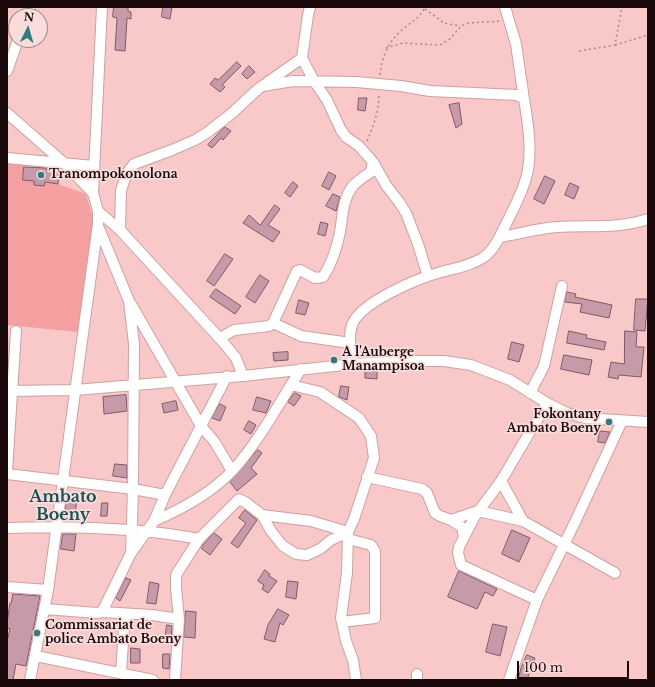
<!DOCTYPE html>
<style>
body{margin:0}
#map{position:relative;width:655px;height:687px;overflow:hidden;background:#f9c9c9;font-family:"Libre Baskerville",serif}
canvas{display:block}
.frame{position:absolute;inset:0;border:8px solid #19090a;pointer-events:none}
.north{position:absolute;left:8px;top:8px;width:40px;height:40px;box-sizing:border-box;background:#f9dcdb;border:1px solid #9f8887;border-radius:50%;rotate:5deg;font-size:11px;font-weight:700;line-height:16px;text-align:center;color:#19090a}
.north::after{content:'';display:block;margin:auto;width:14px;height:18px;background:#317a7d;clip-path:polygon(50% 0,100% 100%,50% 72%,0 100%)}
.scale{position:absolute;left:517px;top:661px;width:112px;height:18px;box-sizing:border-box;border:2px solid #19090a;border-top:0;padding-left:5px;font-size:12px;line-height:14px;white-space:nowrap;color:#19090a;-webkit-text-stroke:3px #f9dcdb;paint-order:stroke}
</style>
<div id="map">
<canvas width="655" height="687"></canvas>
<div class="frame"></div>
<div class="north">N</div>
<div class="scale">100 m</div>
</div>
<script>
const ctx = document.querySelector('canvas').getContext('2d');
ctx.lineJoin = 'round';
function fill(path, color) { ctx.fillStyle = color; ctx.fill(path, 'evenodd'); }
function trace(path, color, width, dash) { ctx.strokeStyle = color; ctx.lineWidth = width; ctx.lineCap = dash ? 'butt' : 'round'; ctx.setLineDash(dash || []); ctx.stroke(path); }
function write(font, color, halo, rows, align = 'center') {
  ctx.font = font + ' "Libre Baskerville",serif'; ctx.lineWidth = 3.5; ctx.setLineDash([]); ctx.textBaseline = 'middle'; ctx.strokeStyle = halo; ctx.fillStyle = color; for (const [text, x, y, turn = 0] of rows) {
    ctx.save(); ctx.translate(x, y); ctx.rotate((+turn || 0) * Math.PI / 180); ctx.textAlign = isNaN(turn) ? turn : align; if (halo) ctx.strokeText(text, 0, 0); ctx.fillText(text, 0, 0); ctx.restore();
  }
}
fill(new Path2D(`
 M7,163L24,165L23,180L34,181V185L44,186L45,183L58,184L86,194L94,221L79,332L7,325Z`), '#f4a0a1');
const building = new Path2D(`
 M114,7H128V11L131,12V19L127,18L125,51L115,50L117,18L113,17Z
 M163,7H172L170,19L162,17Z
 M237,62L241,66L222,85L225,87L220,92L210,84L215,78L218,80Z
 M249,66L255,72L247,79L242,74Z
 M359,98H367L365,111L358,110Z
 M459,103L462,124L456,128L449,105Z
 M225,127L231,131L223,140L221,138L212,148L208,145Z
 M24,167L46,168V169L59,171L58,184L45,182L44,186L34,185V181L23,180Z
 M329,172L336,176L329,190L322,186Z
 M545,176L555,181L544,204L534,199Z
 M293,182L298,186L290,197L285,193Z
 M570,183L579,187L574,199L565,195Z
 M333,194L340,197L336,211L326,206Z
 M275,205L280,209L268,225L280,232L273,242L243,223L249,215L260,225Z
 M321,222L328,224L325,236L318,234Z
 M225,254L233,259L214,286L207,281Z
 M260,275L269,281L255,303L246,297Z
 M216,289L241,306L235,314L210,297Z
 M567,292L576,294L575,297L612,305L609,318L580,312L582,304L565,302Z
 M636,299H648L645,331L634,330Z
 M299,300L309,303L305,315L296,313Z
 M569,331L587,335L586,338L606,342L604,350L567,343Z
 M625,331L637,332L636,347H644L641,377L619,375L618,379L608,377L611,362L624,364Z
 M512,342L524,345L519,362L508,359Z
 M288,352V360L274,361L273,353Z
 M564,355L592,360L589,375L561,369Z
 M377,369V379L365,378V370Z
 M341,386L349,387L347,400L339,397Z
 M295,393L301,396L294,406L288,402Z
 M126,395L127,411L104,414L103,397Z
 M257,397L271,401L266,413L253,410Z
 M176,401L178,410L164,413L162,404Z
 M220,404L226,407L220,421L212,418Z
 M249,421L256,425L251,434L244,430Z
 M600,431L610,432L605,443L598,442Z
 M258,450L262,453L251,468L257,474L237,491L230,482Z
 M115,464L127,465V478L113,476Z
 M67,496L77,497L75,516L65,515Z
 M102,503H108L107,516H101Z
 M245,510L257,520L238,548L231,543L246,523L239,518Z
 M512,530L530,538L519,562L502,554Z
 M214,533L222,539L210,555L201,548Z
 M63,534H76L74,551L61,549Z
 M265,570L270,574L269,576L277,581L268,593L262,589L264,585L258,581Z
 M459,571L497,589L493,596L485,592L477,609L448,597Z
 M126,578L131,580L120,601L116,598Z
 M288,581L298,582L296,599L286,597Z
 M150,582L159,584L156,604L147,603Z
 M13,594L40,596L26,666L16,664L13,680H7V641L10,629L7,628V623L10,603H11Z
 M278,609L289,615L283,625L280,623L275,642L264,639L268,625Z
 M186,611L196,612L195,638L184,637Z
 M493,624L507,627L500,656L486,652Z
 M167,625L172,626L171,641L165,640Z
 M131,648L140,649V663H131Z
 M163,654H170L169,669L163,668Z
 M527,655L535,658L527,680H518L521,668Z`);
fill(building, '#c69aa8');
trace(building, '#805965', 1);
const minor = new Path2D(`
 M505,7L516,44L524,99
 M27,16L30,7
 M302,58L314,81L327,100L341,130L346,137L359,146L373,162L386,185L399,202L406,213L418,244L428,276
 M7,71L18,40
 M263,86L293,81L356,82L401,86L430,91L517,95L524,99C528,123 533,154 526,178C522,193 514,208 507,222C501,234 495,249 484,257C471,266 455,268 441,272C419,278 360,302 352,325C348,338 351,351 353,364
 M7,113L64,163L93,193
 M7,158L94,166
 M98,211L120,230L223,342L236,358L243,376
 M98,226L129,301L134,344L133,489L131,553
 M120,230L121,190L127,173L134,164L172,150L195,140L208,132L231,114L258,89L302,58L308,15L310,7
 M500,237C519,234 539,228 558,227C589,225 619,229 648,219
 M131,304L201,426L214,441L232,471
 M273,323L301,336L350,343
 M220,338L234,330L269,326L273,323L297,271L300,270L315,278L323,277C332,263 337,248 340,232C343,216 342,201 352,187C357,181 365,176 371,172L373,162
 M291,385L320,392L359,418L371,436L374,458L354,519L348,532L347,573L341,618L346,641L353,660L356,680
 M7,391L75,390L243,376L353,364L402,361H444L471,365L510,380L547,403L567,413L585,418L648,422
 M530,393L544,366L562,286
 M7,471L16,331
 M7,474L133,489L165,495
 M367,477L422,489L427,493L435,513L440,516L451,520L462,527L464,537
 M501,481L523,521L615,573
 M262,515L311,521L348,532
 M451,520L478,511L523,521
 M154,521C182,509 212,493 233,470C260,440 279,403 301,369
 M7,528C71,526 136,527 199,539
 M7,587L48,590
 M537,600L461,565L458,553L459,547L475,516L501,481L547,403
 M45,609L97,613L102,612L131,553L154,521L165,495L227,376
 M102,612L152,615L179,619
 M342,622L375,618V551L371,545L348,539
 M36,656L153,680
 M121,672L125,614
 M30,680L48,590L98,224V211L93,193L102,7
 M175,680L179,619L176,588V575L199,539L239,499L245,502L262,515L271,531L283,546L296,554L307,555L320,549L331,540L348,532
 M417,680V674
 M509,680L537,600L576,520L622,421`);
trace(minor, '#cea0a0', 12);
trace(new Path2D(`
 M425,9L444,23L460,26
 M615,45L648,35
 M386,48L403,43L440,45L450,39L461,26L468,23L501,21
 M579,51L615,45L622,7
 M380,75C382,56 388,42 403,29C411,22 421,17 425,7
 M367,141C374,125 379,111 379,93`), '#ac8787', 1.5, [2, 3]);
trace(minor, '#fff', 10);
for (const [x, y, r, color] of [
 [41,175,4,"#317a7d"],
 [334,360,4,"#317a7d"],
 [609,422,4,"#317a7d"],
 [37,633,4,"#317a7d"]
]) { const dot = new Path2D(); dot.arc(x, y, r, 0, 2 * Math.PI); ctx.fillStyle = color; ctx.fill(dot); trace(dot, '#f9dcdb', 1.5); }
write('bold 12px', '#19090a', '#f9dcdb', [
 ["Tranompokonolona",49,175],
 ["A l'Auberge",342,353],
 ["Manampisoa",342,367],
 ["Fokontany",601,415,"right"],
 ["Ambato Boeny",601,429,"right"],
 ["Commissariat de",45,626],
 ["police Ambato Boeny",45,640]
], 'left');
write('bold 16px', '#165355', '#f9dcdb', [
 ["Ambato",63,497],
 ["Boeny",63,515]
]);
</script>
